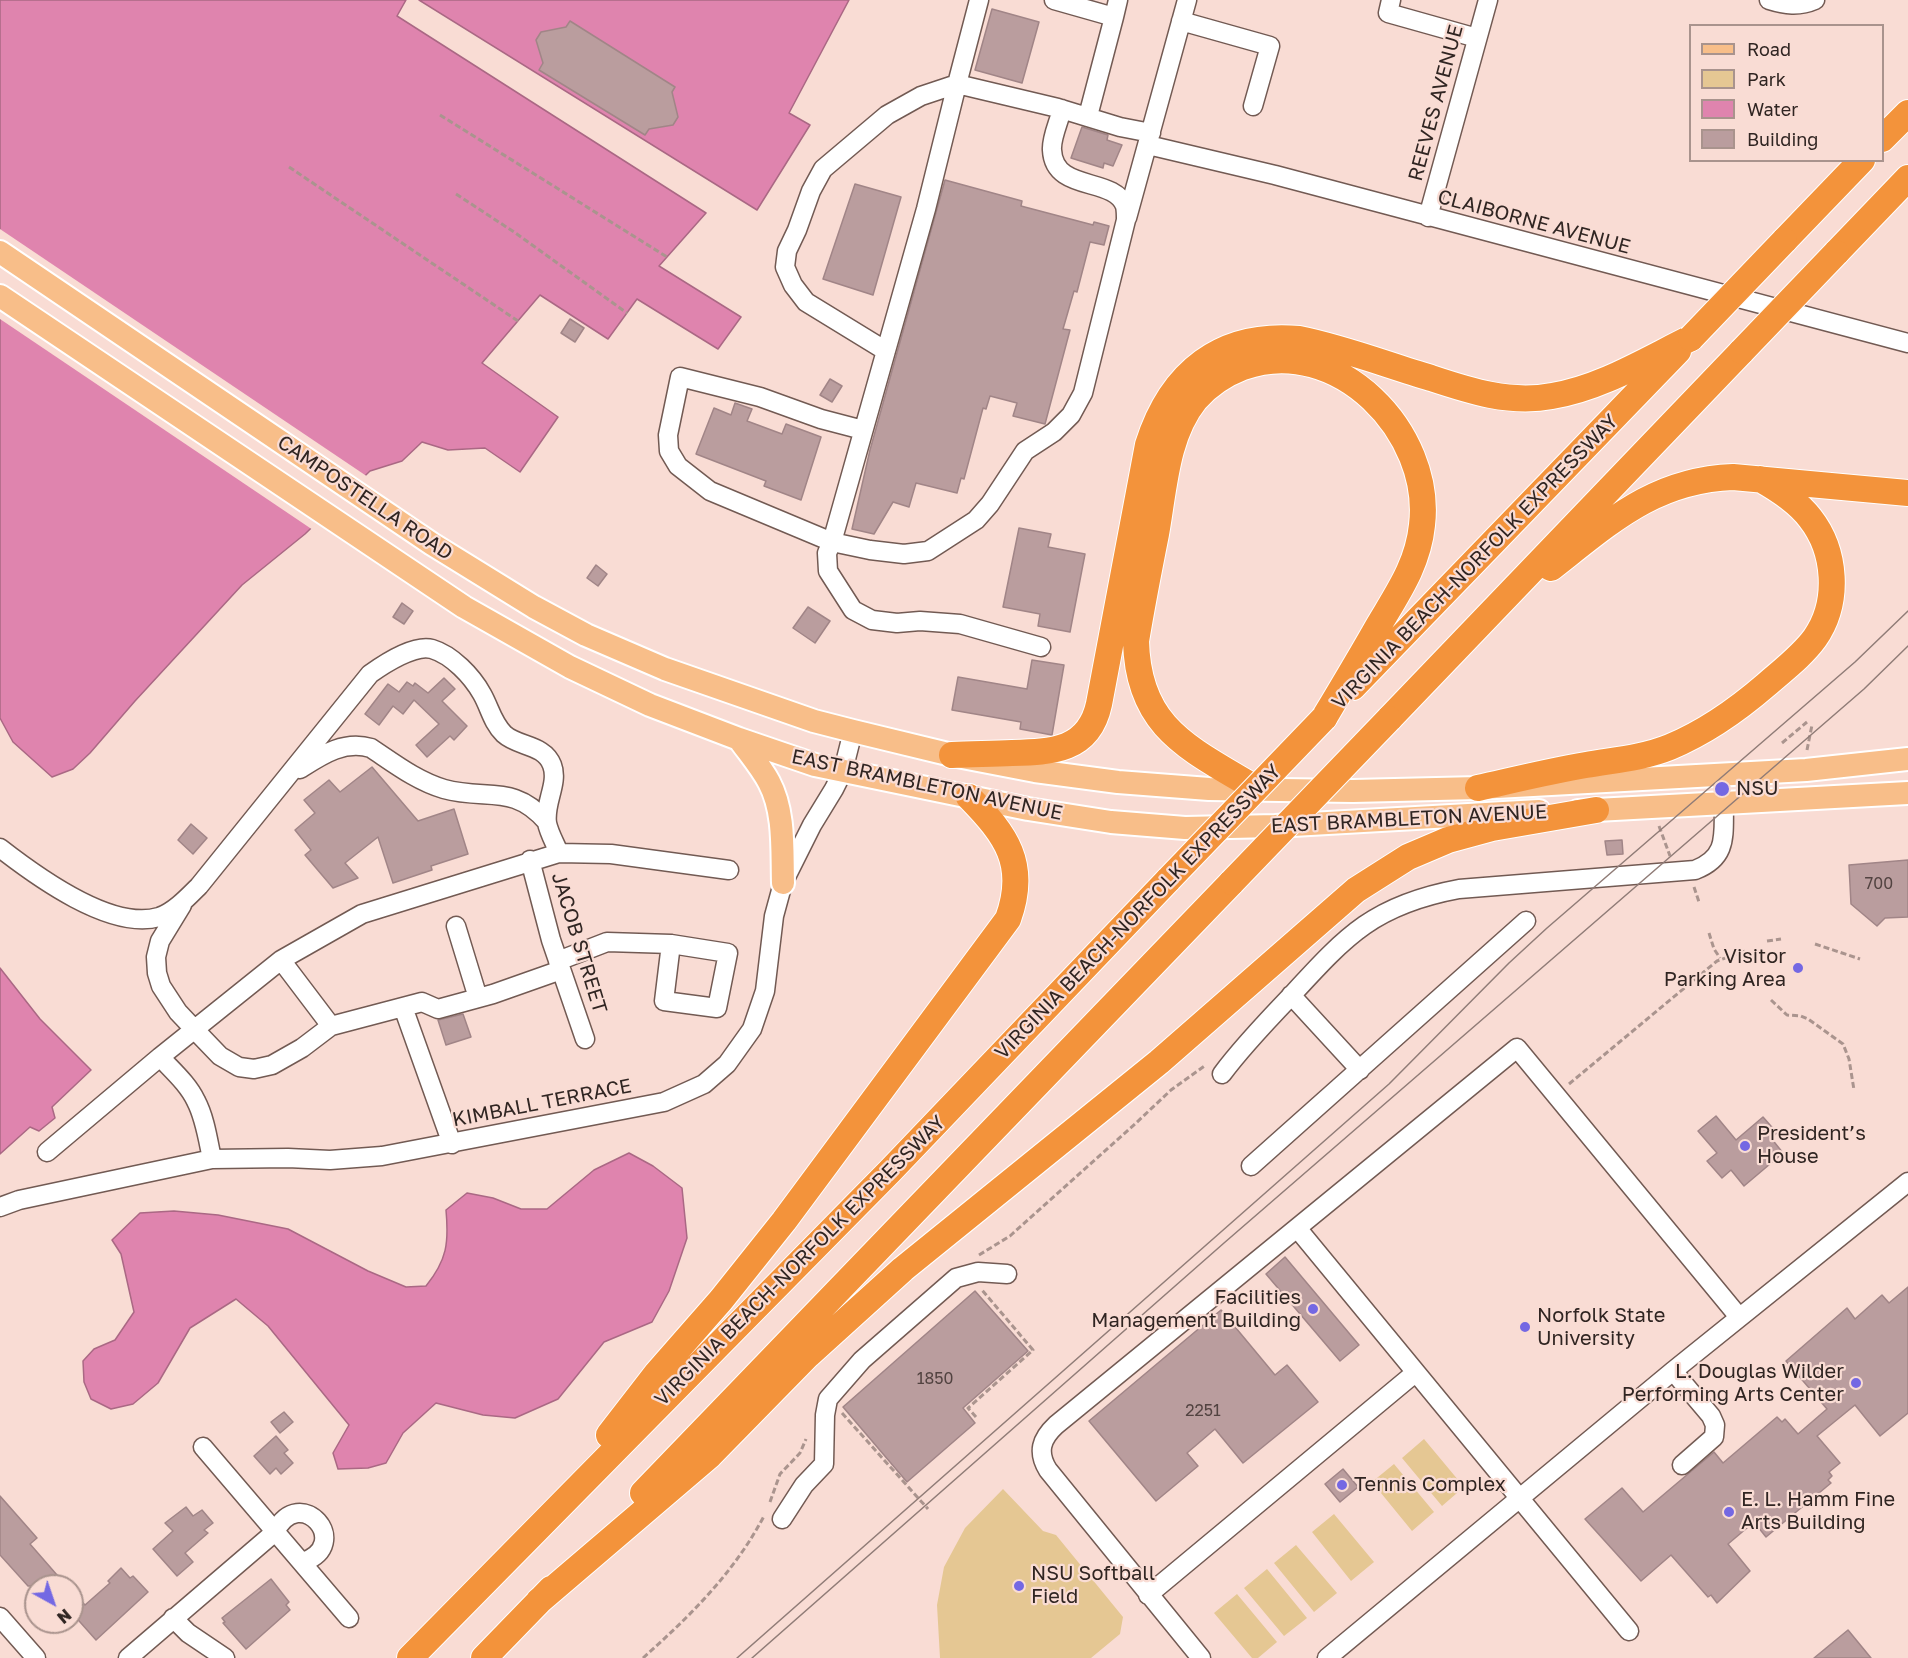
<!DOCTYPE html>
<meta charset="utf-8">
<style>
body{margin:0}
#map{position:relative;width:1908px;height:1658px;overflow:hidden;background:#f9dcd4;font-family:"Golos Text",sans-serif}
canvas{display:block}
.legend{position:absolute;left:1689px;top:24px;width:195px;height:138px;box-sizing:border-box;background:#f9dcd4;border:2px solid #a9938d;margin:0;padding:8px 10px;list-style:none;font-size:18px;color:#302522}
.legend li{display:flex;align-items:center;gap:12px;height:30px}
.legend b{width:30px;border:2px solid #a9938d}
.north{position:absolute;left:24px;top:1574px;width:60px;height:60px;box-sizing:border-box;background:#f9dcd4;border:2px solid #a9938d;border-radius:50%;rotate:140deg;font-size:16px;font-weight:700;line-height:24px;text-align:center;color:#302522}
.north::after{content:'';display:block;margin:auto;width:21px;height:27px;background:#7468e3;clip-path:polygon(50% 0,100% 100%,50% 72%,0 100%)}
</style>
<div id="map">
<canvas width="1908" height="1658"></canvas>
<ul class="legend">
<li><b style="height:8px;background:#f8be89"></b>Road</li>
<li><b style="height:16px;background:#e5c793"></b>Park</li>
<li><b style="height:16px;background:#df84ae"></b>Water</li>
<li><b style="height:16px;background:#ba9d9e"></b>Building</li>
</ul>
<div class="north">N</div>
</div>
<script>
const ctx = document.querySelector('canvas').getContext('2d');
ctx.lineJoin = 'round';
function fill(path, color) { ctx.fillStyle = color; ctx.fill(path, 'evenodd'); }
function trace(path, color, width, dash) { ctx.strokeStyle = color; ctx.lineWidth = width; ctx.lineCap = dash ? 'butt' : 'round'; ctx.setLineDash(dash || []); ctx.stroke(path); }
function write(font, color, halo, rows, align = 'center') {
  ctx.font = font + ' "Golos Text",sans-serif'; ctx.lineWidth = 4.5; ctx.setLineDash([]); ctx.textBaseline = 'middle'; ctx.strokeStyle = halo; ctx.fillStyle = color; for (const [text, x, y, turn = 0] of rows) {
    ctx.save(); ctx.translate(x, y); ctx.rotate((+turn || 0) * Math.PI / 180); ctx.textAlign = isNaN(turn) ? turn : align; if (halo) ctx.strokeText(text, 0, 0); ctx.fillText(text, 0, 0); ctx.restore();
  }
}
fill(new Path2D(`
 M1424,1439L1464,1487L1442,1506L1402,1458Z
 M1394,1464L1434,1512L1412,1531L1372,1482Z
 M1003,1489L1043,1531L1056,1535L1123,1617L1120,1634L1091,1658H940L937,1605L944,1567L965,1528Z
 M1334,1514L1374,1562L1351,1581L1312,1532Z
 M1296,1545L1337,1593L1314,1612L1274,1563Z
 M1267,1569L1307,1618L1284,1636L1244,1588Z
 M1237,1594L1277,1642L1258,1658H1252L1214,1613Z`), '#e5c793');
const water = new Path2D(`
 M0,0H406L397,16L706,213L659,266L741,317L718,349L637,299L608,339L540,295L482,363L558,417L520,472L485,448L448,450L422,442L402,461L370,471L305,534L242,585L135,701L90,753L73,769L52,777L13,742L0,718Z
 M419,0H849L789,113L810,125L757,210Z
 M0,968L40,1019L91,1070L52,1107L55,1118L39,1131L30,1127L0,1154Z
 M629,1153L653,1166L682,1188L687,1238L669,1291L652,1322L604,1342L558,1399L515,1418L483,1415L436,1403L403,1433L386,1463L368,1468L338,1469L333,1453L349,1425L268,1326L236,1299L190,1328L158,1383L133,1404L111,1409L91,1399L84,1382L83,1361L94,1349L115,1340L134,1312L121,1254L112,1240L140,1213L174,1211L218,1215L288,1229L368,1271L406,1287L426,1286C447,1260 449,1243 446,1210L467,1193L493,1198L521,1209H547L594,1170Z`);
fill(water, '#df84ae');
trace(water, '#aa6884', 1.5);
fill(new Path2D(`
 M0,229L368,477L313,530L0,319Z`), '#f9dcd4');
const building = new Path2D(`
 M992,9L1039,22L1022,83L975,70Z
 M570,21L675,87L672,92L678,117L673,125L649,129L645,135L539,70L543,63L536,40L541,32L566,27Z
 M1082,127L1108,135L1107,140L1122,145L1113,166L1104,163L1103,168L1071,158Z
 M945,180L1022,201L1021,206L1093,225L1094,222L1109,226L1104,245L1090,242L1077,292L1074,291L1063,329L1070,330L1045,424L1013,416L1017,403L990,396L986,409L983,408L964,479L961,478L957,493L916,483L909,507L893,502L874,534L852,529L870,450Z
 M855,184L901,197L873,295L823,279Z
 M570,319L584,328L575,342L561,333Z
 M830,379L842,386L832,402L820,395Z
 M735,403L752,409L747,421L782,434L786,424L821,437L801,500L764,486L766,481L696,454L714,408L731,415Z
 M1019,528L1051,534L1048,547L1085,554L1070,632L1038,626L1040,614L1003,607Z
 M596,565L607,574L598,586L587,578Z
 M402,603L413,611L404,624L393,617Z
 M808,607L830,621L815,643L793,628Z
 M1032,660L1064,665L1052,735L1020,729L1021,722L952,710L958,677L1027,689Z
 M444,678L455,689L442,701L467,726L454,740L450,736L427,757L416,745L439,724L414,700L403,714L393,706L379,725L365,714L388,684L399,692L407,682L413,686L415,683L428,693Z
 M372,767L418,821L454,809L468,854L431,866L432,870L393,883L378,837L345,863L358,878L333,888L305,855L311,850L295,830L315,813L304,800L329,780L340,792Z
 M191,824L207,838L193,854L178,840Z
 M1622,840L1623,854L1607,855L1605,841Z
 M1908,860V917L1885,918L1877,926L1851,904L1849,865Z
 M463,1014L471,1037L446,1045L438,1020Z
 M1716,1116L1736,1140L1763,1117L1777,1133L1771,1138L1783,1153L1744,1186L1731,1170L1722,1178L1707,1161L1717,1153L1698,1131Z
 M1285,1257L1359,1345L1340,1361L1266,1274Z
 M1908,1287V1413L1880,1436L1855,1405L1817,1436L1840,1463L1829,1472L1832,1476L1828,1480L1831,1483L1766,1537L1754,1522L1728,1544L1750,1571L1717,1603L1711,1595L1708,1597L1671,1555L1641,1581L1585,1519L1622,1488L1643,1512L1714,1452L1723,1463L1777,1417L1782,1422L1785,1419L1798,1434L1827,1409L1786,1361L1847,1308L1855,1319L1882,1295L1889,1303Z
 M975,1291L1028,1351L963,1408L975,1423L907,1482L843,1407Z
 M1221,1310L1275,1375L1287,1365L1318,1402L1243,1463L1215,1429L1187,1453L1198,1466L1156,1501L1089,1421Z
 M284,1412L293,1422L280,1433L271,1422Z
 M276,1436L288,1450L284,1453L293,1463L281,1474L276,1468L270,1474L254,1456Z
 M1343,1469L1358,1487L1340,1502L1325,1484Z
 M0,1496L37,1538L30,1544L57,1575L45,1586H28L0,1555Z
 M186,1507L193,1516L202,1510L213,1523L204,1530L208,1533L185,1553L193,1562L177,1576L153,1549L173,1531L165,1523Z
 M121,1568L130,1578L133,1576L148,1592L96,1640L72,1613V1591L85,1605L110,1583L108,1581Z
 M271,1579L289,1602L286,1605L290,1610L246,1649L223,1623L225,1622L222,1618Z
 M1848,1630L1871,1658H1814Z`);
fill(building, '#ba9d9e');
trace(building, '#a18587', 1.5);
const minor = new Path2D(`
 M979,0L957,84L1058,108L1120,127L1151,133
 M1054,0L1114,17L1118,0
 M1391,0L1388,13L1477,38
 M1769,0C1785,5 1799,7 1815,0
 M1181,21L1270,46L1253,106
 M1088,116L1114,17
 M1148,145L1275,175L1908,343
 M1428,217L1488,0
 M1127,218L1187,0
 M886,351L806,302L793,285L785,267L787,251L797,230L811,191L823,169L887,115L921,96L957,84
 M863,430L821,419L760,397L680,377L668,435L669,451L678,466L710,491L832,542L926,209L957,84
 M1041,647L960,624L920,621L897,623L872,620L853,610L828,571L827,553L832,542L870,550L904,554L928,551L976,520L990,504L1025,451L1054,432L1071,415L1083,393L1126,220C1126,216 1126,210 1125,206C1114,176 1054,193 1052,150C1051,138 1059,122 1062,109
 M300,769C322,755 344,740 371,748C395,764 417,781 444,789C487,801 513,783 547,822
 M0,848C36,876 111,931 159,917C174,912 188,897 199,886L370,674C384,664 415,644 432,649C452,655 472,676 482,694C490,708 492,722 504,734C518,747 544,744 552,765C559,783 544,803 547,823C549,833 555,843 559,853
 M530,860L551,940L585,1039
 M182,905L160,941L156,957L157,973L161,986L178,1012L195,1030L220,1056L239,1067L254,1069L272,1065L302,1048L331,1026L422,1002L438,1009L493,994L561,970
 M456,926L478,998
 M281,960L331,1026
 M558,961L607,942L671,944L728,953L717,1008L664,1001L671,944
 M1291,995L1360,1070
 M403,1007L452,1144
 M1222,1074C1242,1047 1266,1022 1289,998C1346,936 1373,905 1459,889L1695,870C1729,857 1723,834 1724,804
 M47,1152L160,1057
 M212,1159C208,1140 205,1118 196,1101C188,1084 173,1071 160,1057L281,960L362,914L559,853L611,854L729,870
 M1251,1166L1526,921
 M0,1207L19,1200L212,1159L288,1158L330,1160L382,1156L664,1102L704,1084L727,1064L752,1029L765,991L774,916L783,883L812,825L834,789L843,771L853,731
 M1297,1228L1629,1631
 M1673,1371L1711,1416L1715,1425L1714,1437L1682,1465
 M203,1447L349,1618
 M782,1519L804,1485L824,1464L825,1415L828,1399L862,1360L956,1278L978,1272L1007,1274
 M1148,1595L1415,1373
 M0,1617L36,1658
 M173,1618L188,1633L225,1658
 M128,1658L275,1532C300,1482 354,1544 303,1562
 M1201,1658L1048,1470C1037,1452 1041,1439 1056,1425L1517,1048L1739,1317
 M1327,1658L1673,1371L1908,1182`);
const major = new Path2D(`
 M0,252L432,544L534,607L586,635L665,669L814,721L853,731L952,755L1035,771L1118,782L1209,789L1353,791L1478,788L1806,770L1908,759
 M0,296L464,607L570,667L650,705L739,739L815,765L1028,809L1111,822L1185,828L1275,826L1539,811
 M739,739C749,753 761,767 769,782C785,812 782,850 783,883
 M1578,811L1908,793`);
const highway = new Path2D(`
 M1882,139L1908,113
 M1784,241L1862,160
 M1836,253L1908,178
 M1551,568C1610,522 1654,480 1733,477L1908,493
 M1353,687L1678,351
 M1389,719L1742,351
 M952,755C972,754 992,754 1012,753C1052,752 1089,751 1099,704L1148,445C1171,372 1221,332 1299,339C1344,348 1387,365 1431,378C1470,391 1510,404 1552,396C1601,388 1646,360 1691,338
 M1255,788C1189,748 1138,728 1136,641C1142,605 1149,569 1156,534C1164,490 1166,436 1195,400C1208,385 1225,374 1243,367C1338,333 1433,433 1422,525C1418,565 1397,594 1377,628C1360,658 1342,688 1324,718
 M1478,788C1514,780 1550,771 1586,765C1614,760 1643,758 1670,747C1706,732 1737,710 1766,685C1783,670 1802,656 1815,638C1840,602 1836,551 1810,518C1797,501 1778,489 1760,479
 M609,1435L657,1373L721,1300L784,1221L1008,919C1028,864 1006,835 969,797
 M643,1493L1232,882
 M539,1601L710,1455L808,1355L903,1269L1159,1062L1356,890L1408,857L1448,840L1492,828L1596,810
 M410,1658L890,1171L1169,879
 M484,1658L551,1589`);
trace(minor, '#725a53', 21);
trace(major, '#fff', 26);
trace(highway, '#fff', 28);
trace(new Path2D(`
 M440,115L667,257
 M289,167L518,321
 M456,194L514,232L627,313
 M1782,743L1807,722
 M1807,750L1812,725
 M1659,826L1670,856
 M1694,887L1699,902
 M1709,933L1714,949L1720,958
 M1767,941L1781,939
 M1815,944L1860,959
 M1771,1000L1787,1015L1801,1016L1808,1019L1843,1044L1849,1059L1854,1090
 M1569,1084L1717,961L1745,951
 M979,1255L1010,1236L1135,1124L1171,1090L1206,1065
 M842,1413L928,1509
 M976,1417L968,1408L1033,1350L982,1290
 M770,1502L780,1474L800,1453L806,1439
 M643,1658C690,1616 734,1573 764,1516`), '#aa948e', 3, [6, 3]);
trace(minor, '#fff', 18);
trace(major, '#f8be89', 22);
trace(highway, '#f3933b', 26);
trace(new Path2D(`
 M737,1658L1389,1084L1509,963L1547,928L1855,662L1908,611
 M752,1658L1224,1243L1864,689L1908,646`), '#907c77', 1.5);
const highwayBridge = new Path2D(`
 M1691,338L1784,241
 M1742,351L1836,253
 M1169,879L1324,718
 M1232,882L1389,719`);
trace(highwayBridge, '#fff', 28, []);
trace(highwayBridge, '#f3933b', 26);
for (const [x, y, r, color] of [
 [1722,789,8,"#7468e3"],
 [1798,968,6,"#7468e3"],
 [1745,1146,6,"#7468e3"],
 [1313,1309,6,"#7468e3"],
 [1525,1327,6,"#7468e3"],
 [1856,1383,6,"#7468e3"],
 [1342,1485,6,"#7468e3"],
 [1729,1512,6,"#7468e3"],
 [1019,1586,6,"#7468e3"]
]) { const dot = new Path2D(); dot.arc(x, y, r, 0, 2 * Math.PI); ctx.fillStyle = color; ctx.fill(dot); trace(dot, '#f9dcd4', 2); }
write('16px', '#524341', null, [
 ["700",1879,884],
 ["1850",935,1379],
 ["2251",1203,1411]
]);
write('20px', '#302522', '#f9dcd4', [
 ["REEVES AVENUE",1436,103,-75],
 ["CLAIBORNE AVENUE",1534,222,15],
 ["CAMPOSTELLA ROAD",365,498,34],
 ["VIRGINIA BEACH-NORFOLK EXPRESSWAY",1475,562,-46],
 ["EAST BRAMBLETON AVENUE",927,785,12],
 ["EAST BRAMBLETON AVENUE",1409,819,-3],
 ["VIRGINIA BEACH-NORFOLK EXPRESSWAY",1138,912,-46],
 ["JACOB STREET",579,943,73],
 ["KIMBALL TERRACE",542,1103,-11],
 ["VIRGINIA BEACH-NORFOLK EXPRESSWAY",800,1261,-45]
]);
write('20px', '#302522', '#f9dcd4', [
 ["NSU",1736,789],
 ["Visitor",1786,957,"right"],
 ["Parking Area",1786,980,"right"],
 ["President’s",1757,1134],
 ["House",1757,1157],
 ["Facilities",1301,1298,"right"],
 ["Management Building",1301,1321,"right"],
 ["Norfolk State",1537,1316],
 ["University",1537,1339],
 ["L. Douglas Wilder",1844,1372,"right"],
 ["Performing Arts Center",1844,1395,"right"],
 ["Tennis Complex",1354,1485],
 ["E. L. Hamm Fine",1741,1500],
 ["Arts Building",1741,1523],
 ["NSU Softball",1031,1574],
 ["Field",1031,1597]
], 'left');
</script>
